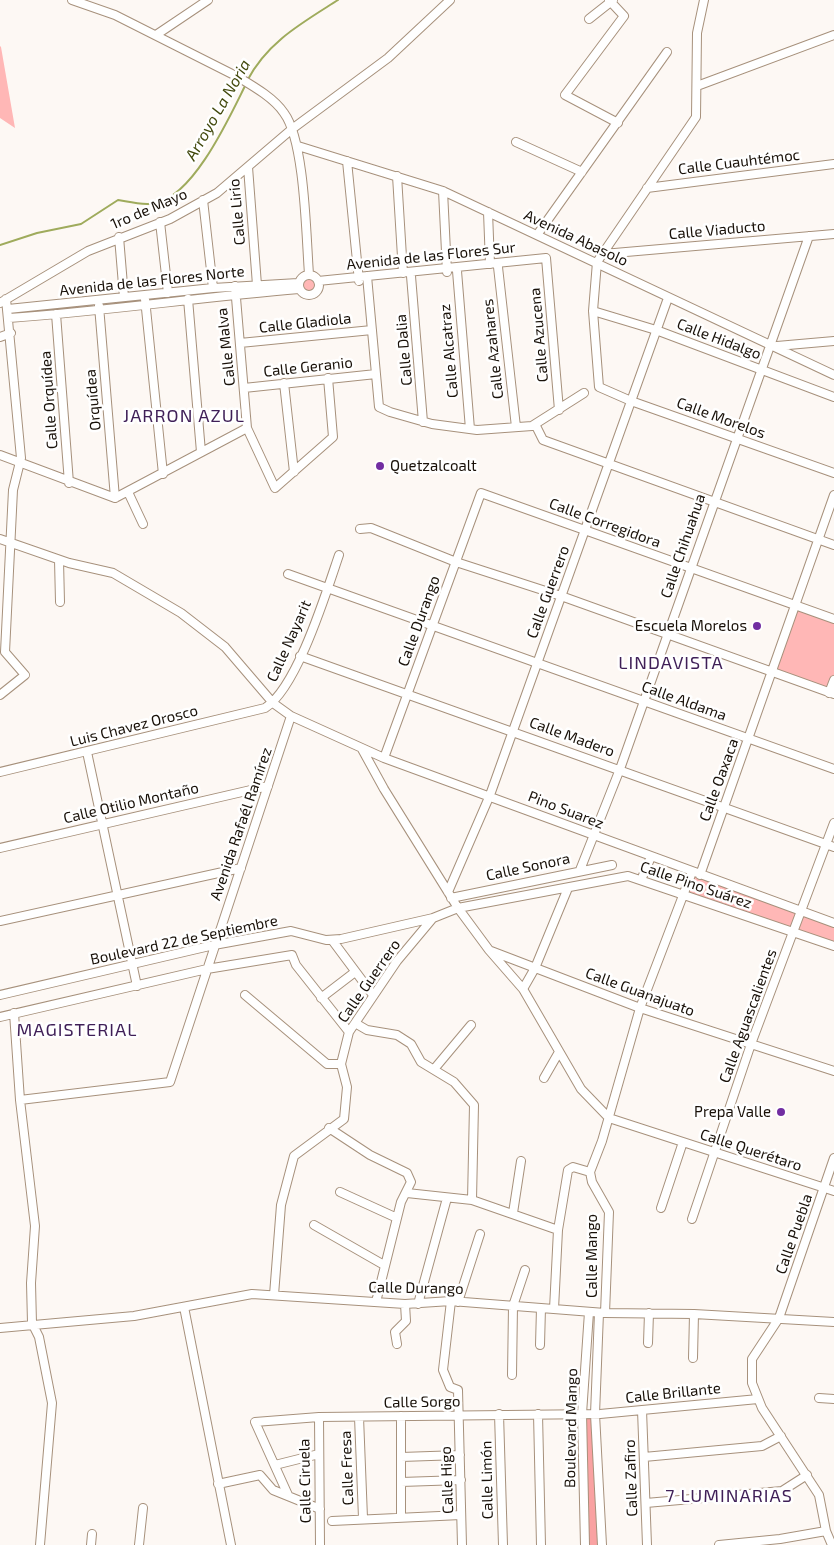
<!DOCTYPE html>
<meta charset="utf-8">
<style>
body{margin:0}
canvas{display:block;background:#fdf8f4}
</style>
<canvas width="834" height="1545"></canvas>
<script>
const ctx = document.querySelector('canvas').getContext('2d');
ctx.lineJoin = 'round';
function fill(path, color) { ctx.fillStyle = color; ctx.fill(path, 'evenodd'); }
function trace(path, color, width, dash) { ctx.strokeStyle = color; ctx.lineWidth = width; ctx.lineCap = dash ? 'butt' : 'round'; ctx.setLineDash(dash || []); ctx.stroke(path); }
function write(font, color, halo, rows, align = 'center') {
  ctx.font = font + ' "Exo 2",sans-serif'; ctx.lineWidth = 5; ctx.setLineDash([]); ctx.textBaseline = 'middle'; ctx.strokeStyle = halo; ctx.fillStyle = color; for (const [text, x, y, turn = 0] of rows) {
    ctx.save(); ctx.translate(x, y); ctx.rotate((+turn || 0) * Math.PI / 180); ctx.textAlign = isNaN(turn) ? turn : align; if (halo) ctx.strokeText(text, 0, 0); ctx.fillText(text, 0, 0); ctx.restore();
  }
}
fill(new Path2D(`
 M0,46L1,47L15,128L0,118Z
 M309,274L319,285L308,295L298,286Z
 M795,606L834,620V680L829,693L772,672Z
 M692,872L834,923V946L684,895Z`), '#ffb7b6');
fill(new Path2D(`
 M582,1414H595L602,1545H585Z`), '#f9a2a2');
trace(new Path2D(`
 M247,81C267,42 302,23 338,0
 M0,245L37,233L81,224L118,200C130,202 144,206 156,203C194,195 229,118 245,86`), '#9fab5c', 2);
const minor = new Path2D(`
 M72,0L115,15L238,77C253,86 274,98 284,113C305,141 306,236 309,274
 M609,0L624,16L565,95L618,123
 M704,0L697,33L696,117L597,262L593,311L599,387L631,401L834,473
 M589,19L613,0
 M156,35L208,0
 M697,86L834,35
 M516,142L582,172
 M298,146L443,191L834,375
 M347,161L359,281
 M248,167L257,285
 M397,176L403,273
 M647,188L834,164
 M443,191L447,272
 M203,200L213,288
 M488,212L490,264
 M160,222L168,293
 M537,235L667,52
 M119,237L124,297
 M603,254L834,234
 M498,267L516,427
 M457,271L470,429
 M299 285a10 10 0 1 1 20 0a10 10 0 1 1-20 0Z
 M367,276L379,407L390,412L432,424L477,430L532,426L584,393
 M411,276L423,422
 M318,281L546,258L559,410
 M235,286L247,428L275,488L333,437L328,378
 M145,299L163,474
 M188,299L201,452
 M0,303L88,251L170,219L217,193L292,129L388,58L450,0
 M99,306L115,498
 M8,309L213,288L298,283
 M593,311L656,330L834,397
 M56,314L69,483
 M9,318C106,311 202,297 299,289
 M0,337L11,333
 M240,343L372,330
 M777,346L834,341
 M284,383L294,472
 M244,388L376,374
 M535,424L543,440L834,545
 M0,455L115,498L247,428
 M128,492L143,524
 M360,529L371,528L456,562L561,596L834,694
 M0,539L69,563L113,573L181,613L225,647L273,703L291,716L384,758L834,923
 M59,560L60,602
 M288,574L834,769
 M300,656L834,847
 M829,693L834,680
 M0,695L25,675L5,652L13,490L21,458L6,299
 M362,749L384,789L458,908L489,950L523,989L581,1089L609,1118L834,1191
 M87,752L137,986
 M384,758L481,493L834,619
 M0,772L265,708C297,688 326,593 339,555
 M0,848L268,786
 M580,870L620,769L809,236
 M700,875L834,495
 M641,880L651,857
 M448,892L490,795L668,298
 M451,898L612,865
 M0,921L241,868
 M332,940L373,995
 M491,951L640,1008L834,1071
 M523,989L535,968L568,888
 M0,995L214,945L291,931L326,940L341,939L433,918
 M245,995L327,1064H341
 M321,998L355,972
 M14,1013L20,1100L35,1226L31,1283L32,1323L39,1337L52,1403L40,1545
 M0,1017L207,969L292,955L296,965L349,1032
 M355,1023L367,1030L397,1035L411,1044L421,1062L454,1082L474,1105L472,1200
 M435,1068L471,1025
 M544,1078L559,1052
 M20,1100L170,1082L291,716
 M329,1128L370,1155L407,1173L411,1182L401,1202L376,1302
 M590,1172L602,1141L640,1008L692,872
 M590,1172L592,1182L609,1212L605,1313
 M340,1192L397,1218
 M407,1193L472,1200L558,1230
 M661,1208L683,1142
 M513,1213L521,1161
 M692,1219L751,1044L834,823
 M314,1225L384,1265
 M274,1295L281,1205L294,1156L344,1119L347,1087L341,1064L349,1032L397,961L433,918L458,908L628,876L834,946
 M451,1301L443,1370L450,1387L458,1390L462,1545
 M458,1302L480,1234
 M418,1304L447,1198
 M184,1307L231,1545
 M554,1309L558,1230L568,1170L573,1167L590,1172
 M599,1313L595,1414L602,1545
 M0,1328L134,1316L252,1294L405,1304L451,1301L605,1313L694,1314L834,1322
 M648,1343L649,1313
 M397,1344L395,1332L406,1321L405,1304
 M540,1345L541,1308
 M693,1358L694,1314
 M512,1375L513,1306L525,1270
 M819,1398L834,1399
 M642,1410L647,1545
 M499,1414L503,1545
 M538,1414L541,1545
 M401,1416V1516
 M319,1417L320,1545
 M359,1417L363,1518
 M401,1457L460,1455
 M644,1457L762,1446L781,1436
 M275,1465L319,1454
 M401,1482L461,1480
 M218,1484L260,1475L273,1490L320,1509
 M288,1495L255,1422L319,1417L600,1414L758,1399
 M646,1503L782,1491L807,1475
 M332,1521L461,1515
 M91,1545L92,1534
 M139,1545L143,1508
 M585,1545L582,1414L589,1312
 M719,1545L780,1539L826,1531
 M832,1545L826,1531L819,1495L762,1408L752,1383V1359L779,1318L834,1158`);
trace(minor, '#a7917c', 10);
trace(minor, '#fff', 8);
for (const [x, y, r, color] of [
 [380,466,5,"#722ea2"],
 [757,626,5,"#722ea2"],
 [781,1112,5,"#722ea2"]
]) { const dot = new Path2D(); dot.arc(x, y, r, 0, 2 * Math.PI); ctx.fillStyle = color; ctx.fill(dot); trace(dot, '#fff', 2); }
write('15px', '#191109', '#fff', [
 ["Calle Cuauhtémoc",739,162,-7],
 ["1ro de Mayo",149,209,-23],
 ["Calle Lirio",237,212,-95],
 ["Calle Viaducto",717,230,-5],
 ["Avenida Abasolo",576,238,25],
 ["Avenida de las Flores Sur",431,256,-6],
 ["Avenida de las Flores Norte",152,281,-6],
 ["Calle Gladiola",305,323,-6],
 ["Calle Azucena",539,335,-95],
 ["Calle Hidalgo",719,339,21],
 ["Calle Malva",226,347,-96],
 ["Calle Azahares",493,349,-96],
 ["Calle Dalia",404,350,-95],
 ["Calle Alcatraz",449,351,-95],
 ["Calle Geranio",308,367,-6],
 ["Calle Orquídea",49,400,-94],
 ["Orquídea",93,400,-95],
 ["Calle Morelos",721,418,20],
 ["Calle Corregidora",605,523,20],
 ["Calle Chihuahua",683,546,-71],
 ["Calle Guerrero",548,592,-70],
 ["Calle Durango",419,621,-70],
 ["Calle Nayarit",289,641,-66],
 ["Calle Aldama",684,701,20],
 ["Luis Chavez Orosco",134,726,-14],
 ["Calle Madero",572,737,20],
 ["Calle Oaxaca",719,780,-70],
 ["Calle Otilio Montaño",131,803,-13],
 ["Pino Suarez",566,810,21],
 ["Avenida Rafaél Ramírez",241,824,-71],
 ["Calle Sonora",528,867,-12],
 ["Calle Pino Suárez",696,885,19],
 ["Boulevard 22 de Septiembre",184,940,-12],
 ["Calle Guerrero",369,981,-55],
 ["Calle Guanajuato",640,992,20],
 ["Calle Aguascalientes",748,1016,-70],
 ["Calle Querétaro",751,1150,18],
 ["Calle Puebla",794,1234,-71],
 ["Calle Mango",592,1256,-90],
 ["Calle Durango",416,1288,1],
 ["Calle Brillante",673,1393,-6],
 ["Calle Sorgo",422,1402,-1],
 ["Boulevard Mango",571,1428,-89],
 ["Calle Fresa",347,1468,-92],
 ["Calle Zafiro",631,1478,-92],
 ["Calle Higo",447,1480,-92],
 ["Calle Limón",487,1480,-91],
 ["Calle Ciruela",305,1481,-91]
]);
write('15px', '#191109', '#fff', [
 ["Quetzalcoalt",390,466,"left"],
 ["Escuela Morelos",747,626],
 ["Prepa Valle",771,1112]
], 'right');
write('italic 16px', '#42490d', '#fff', [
 ["Arroyo La Noria",218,110,-60]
]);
ctx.letterSpacing = '1px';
write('18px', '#3f1f57', '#fff', [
 ["JARRON AZUL",184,416],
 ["LINDAVISTA",671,663],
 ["MAGISTERIAL",77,1030],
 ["7 LUMINARIAS",729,1496]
]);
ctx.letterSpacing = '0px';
</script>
